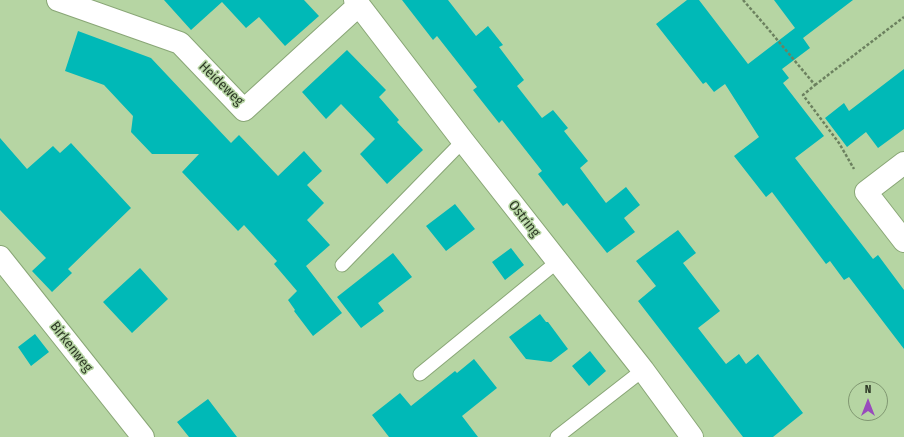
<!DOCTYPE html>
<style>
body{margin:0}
#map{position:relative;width:904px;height:437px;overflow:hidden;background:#b6d5a3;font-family:"Fira Sans Condensed",sans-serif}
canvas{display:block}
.north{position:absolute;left:848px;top:381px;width:40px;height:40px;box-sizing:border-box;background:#b6d5a3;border:1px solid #809771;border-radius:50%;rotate:0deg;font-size:11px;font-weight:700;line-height:16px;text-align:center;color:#2f3b27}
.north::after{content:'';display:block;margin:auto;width:14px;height:18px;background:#984bbc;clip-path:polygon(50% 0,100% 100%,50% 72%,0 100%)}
</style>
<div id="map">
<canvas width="904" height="437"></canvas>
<div class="north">N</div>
</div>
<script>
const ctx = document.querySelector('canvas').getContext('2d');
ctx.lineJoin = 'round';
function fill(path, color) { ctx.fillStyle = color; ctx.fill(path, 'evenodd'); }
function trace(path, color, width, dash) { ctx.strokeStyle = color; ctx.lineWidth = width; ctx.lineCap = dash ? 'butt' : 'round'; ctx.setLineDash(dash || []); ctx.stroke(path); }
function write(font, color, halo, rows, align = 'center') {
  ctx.font = font + ' "Fira Sans Condensed",sans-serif'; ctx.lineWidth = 3; ctx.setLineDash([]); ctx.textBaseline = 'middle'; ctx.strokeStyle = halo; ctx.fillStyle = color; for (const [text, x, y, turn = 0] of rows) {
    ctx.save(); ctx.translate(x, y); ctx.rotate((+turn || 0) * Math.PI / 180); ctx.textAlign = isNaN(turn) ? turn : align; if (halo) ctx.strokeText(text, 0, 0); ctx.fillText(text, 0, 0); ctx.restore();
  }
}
fill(new Path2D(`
 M164,0H304L319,16L285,46L259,17L246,28L222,2L191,30Z
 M402,0H448L476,36L488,26L503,45L499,47L524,80L517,86L542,118L553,110L568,128L564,131L588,161L580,168L606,203L626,187L640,205L624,218L635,232L607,253L567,203L563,206L538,174L542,171L502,120L499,123L473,90L477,87L437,36L433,40Z
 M687,0H699L748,64L795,28L774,0H853L803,38L810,48L782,69L789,78L783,83L824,136L795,158L873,259L878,255L904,290V349L849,277L844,280L830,261L826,264L772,192L766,197L734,156L759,137L725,84L714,92L706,82L703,84L656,24Z
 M78,31L151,58L231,143L239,135L278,176L304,151L322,171L307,185L324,203L307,220L330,245L306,266L342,313L313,336L294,311L295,310L288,300L297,291L274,264L277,261L244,225L238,231L182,172L199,154H152L131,132L133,116L104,85L65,71Z
 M347,50L386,90L379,97L399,120L397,122L423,150L387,184L360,154L375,139L341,104L326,119L302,92Z
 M904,69V129L878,148L866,132L847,147L825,118L844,103L849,111Z
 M0,138L27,169L53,146L60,153L71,143L131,208L68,269L72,273L52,292L32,271L46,258L0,210Z
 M455,204L475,229L446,251L426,226Z
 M678,230L696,253L683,263L720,311L698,328L726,364L739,354L746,364L758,354L803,413L773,437H743L638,301L656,286L636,261Z
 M511,248L524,265L505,280L492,262Z
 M393,253L412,277L378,303L384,311L361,328L337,297Z
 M140,268L168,299L132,333L103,302Z
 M540,314L546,322H548L568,349L551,362L526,359L509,337Z
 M35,334L49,352L31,366L18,347Z
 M590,351L606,371L589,386L572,366Z
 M474,359L497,388L462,416L478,437H389L372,415L400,393L411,406L455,371L457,373Z
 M208,399L237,437H189L177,422Z`), '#00b9b7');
const lane = new Path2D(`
 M342,265L463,141
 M420,374L557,262
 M557,437L643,370`);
const street = new Path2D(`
 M58,0L180,43L244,110L359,5
 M355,0L463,141L643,370L692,437
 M904,163L866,192L904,241
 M0,257L143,437`);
trace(lane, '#89a676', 15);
trace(street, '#89a676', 24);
trace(new Path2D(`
 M743,0L764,24L815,85L803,95L839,143L854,169
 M815,85L904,17`), '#6c815f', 2.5, [3, 2]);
trace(lane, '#fff', 13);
trace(street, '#fff', 22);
write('14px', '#2f3b27', '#b6d5a3', [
 ["Heideweg",221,84,44],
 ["Ostring",524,219,52],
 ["Birkenweg",71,347,52]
]);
</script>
